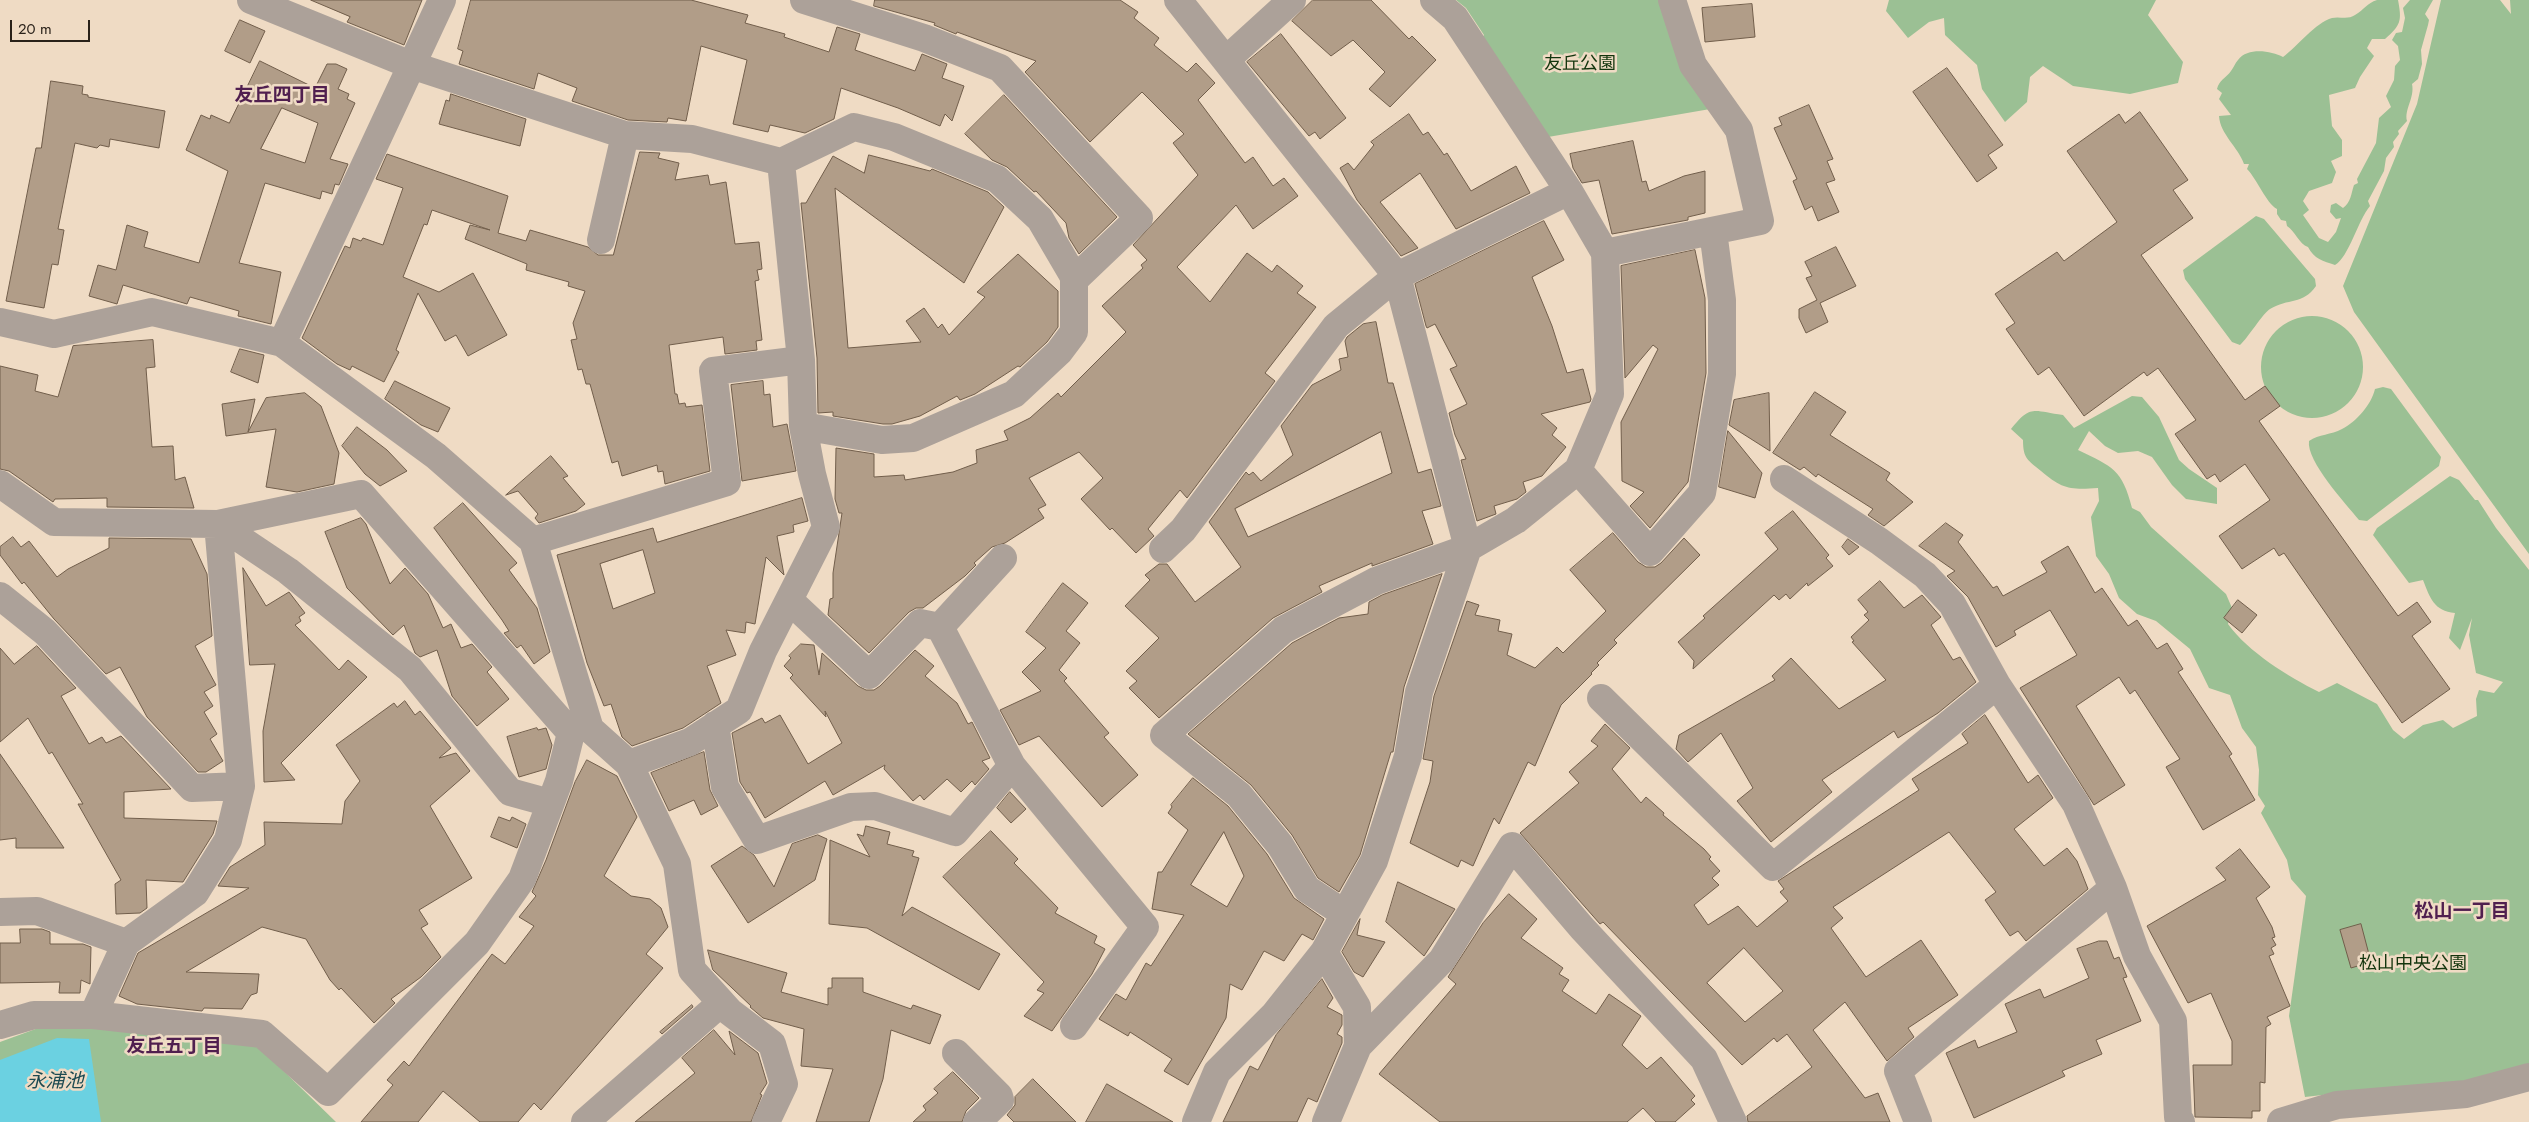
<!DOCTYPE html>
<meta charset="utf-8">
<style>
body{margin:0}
#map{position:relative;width:2529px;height:1122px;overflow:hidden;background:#efdbc4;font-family:Jost,sans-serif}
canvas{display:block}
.scale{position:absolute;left:10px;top:20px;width:80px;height:22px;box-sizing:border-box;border:2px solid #292119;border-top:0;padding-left:6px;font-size:15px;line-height:18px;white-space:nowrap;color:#292119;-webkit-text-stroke:4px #efdbc4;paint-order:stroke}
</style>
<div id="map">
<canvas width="2529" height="1122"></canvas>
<div class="scale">20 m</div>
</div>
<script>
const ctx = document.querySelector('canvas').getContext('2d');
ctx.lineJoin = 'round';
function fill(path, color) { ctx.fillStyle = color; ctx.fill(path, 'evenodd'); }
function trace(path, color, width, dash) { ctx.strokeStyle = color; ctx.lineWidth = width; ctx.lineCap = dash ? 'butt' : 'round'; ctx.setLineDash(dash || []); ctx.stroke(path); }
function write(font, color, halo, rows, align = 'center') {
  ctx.font = font + ' Jost,"Noto Sans JP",sans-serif'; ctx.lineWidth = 5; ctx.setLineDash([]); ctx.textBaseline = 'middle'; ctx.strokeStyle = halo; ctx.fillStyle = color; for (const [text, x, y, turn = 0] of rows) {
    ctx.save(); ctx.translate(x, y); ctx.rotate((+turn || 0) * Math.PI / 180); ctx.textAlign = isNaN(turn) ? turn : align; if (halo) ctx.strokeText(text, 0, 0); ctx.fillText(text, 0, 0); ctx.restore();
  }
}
fill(new Path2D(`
 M1456,0H1672L1716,108L1548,137L1478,44L1484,35L1466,8Z
 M1889,0H2156L2148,15L2183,62L2178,83L2130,94L2073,86L2043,66L2030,77L2027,102L2005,122L1982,89L1977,65L1945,35L1944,18L1929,22L1908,38L1886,11Z
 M2377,0H2398C2402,21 2401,25 2385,39H2372L2367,48L2374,56L2360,77L2355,88L2329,95L2332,126L2342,140V156L2331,161L2336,172L2332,183L2309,191L2303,201L2309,210L2303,215L2319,238L2328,242L2336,232L2341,218L2336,219L2330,212L2331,205L2336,203L2343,208C2351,202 2351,194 2354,185L2358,183L2357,179L2376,143L2379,118L2391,107L2386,96L2394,80L2395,66L2400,60L2398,46L2392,40L2396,33L2402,32L2405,18L2403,8L2410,0H2433L2425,14L2429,20L2428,25L2421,50L2422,64L2418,79L2412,84C2415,98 2404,109 2407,121L2398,131L2399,134L2393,142L2394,147L2386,158L2384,171L2368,201L2370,206C2358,220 2349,257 2335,265C2323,261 2314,259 2308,247C2299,244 2295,231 2287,226L2286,221L2281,220L2277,214V209C2266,203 2257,179 2247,169L2249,164H2244C2238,147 2220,134 2219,116L2231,115L2219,99L2222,93L2217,89C2219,80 2226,78 2231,71C2234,67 2235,63 2238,60C2248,47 2271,51 2283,57C2297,47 2316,22 2332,18C2339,16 2348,20 2355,15C2364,10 2367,3 2377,0Z
 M2441,0H2500L2511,14L2510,0H2529V554L2354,312L2343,286L2417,104Z
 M2256,216L2264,219L2315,279L2316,286C2303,305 2288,298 2270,309C2263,313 2248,338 2240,345L2232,342L2185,279L2183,270Z
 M2261 367a51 51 0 1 1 102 0a51 51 0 1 1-102 0Z
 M2383,387L2391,389L2441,457L2439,466L2367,521L2359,520C2346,504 2306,461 2309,441C2319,434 2331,435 2342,429C2357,421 2371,405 2375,389Z
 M2132,396L2142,397L2159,417L2179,460L2189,469L2217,488V504L2186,499L2172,485L2152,457L2138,451L2118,453L2105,446L2089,431L2078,450C2113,467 2122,469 2132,508L2140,512L2151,527L2226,594L2232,608L2228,624C2248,652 2289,677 2319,692L2337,683L2377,704L2393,730L2404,739L2423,725L2443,720L2453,728L2477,716L2476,699L2479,690L2494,693L2503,682L2476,673L2469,635L2472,618L2460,650L2449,638L2455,613C2434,611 2430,598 2423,580L2409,583L2373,535L2377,528L2450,476L2459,480L2475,500H2478L2496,528L2529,570V1068L2441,1086L2357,1091L2305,1097L2289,1016L2306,896L2291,879L2287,860L2261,813L2265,806L2258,795L2259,770L2256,747L2242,728L2230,695L2209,688L2190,649L2156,621L2137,614L2119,598L2109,574L2096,556L2091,517L2099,501L2098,488C2070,490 2062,489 2041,471C2028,460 2023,459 2023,440L2011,429C2031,404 2033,411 2063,415L2074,428Z
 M52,1023L259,1047L336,1122H0V1042Z`), '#9bc094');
fill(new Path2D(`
 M57,1038L89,1039L101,1122H0V1060Z`), '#6bd1e1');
const building = new Path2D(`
 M311,0H422L404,45L347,22L350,17Z
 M471,0H691L748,15L745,23L785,34L784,37L829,52L837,27L860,34L855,50L915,71L922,54L947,64L942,78L964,86L952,121L945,114L940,126L898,108L841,88L834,119L805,133L770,125L768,132L733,124L747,60L701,46L686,121L668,118L667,122L628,120L572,101L577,88L538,73L534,89L459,64L463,51L458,49Z
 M875,0H1120L1138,12L1134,18L1159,38L1154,45L1187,72L1196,63L1215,83L1198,100L1245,163L1253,157L1273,186L1284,178L1298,196L1253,229L1236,205L1177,267L1210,302L1247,253L1272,272L1277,265L1303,286L1297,293L1316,307L1265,373L1275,381L1187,498L1180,490L1148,529L1154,536L1136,553L1112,528L1110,530L1081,499L1103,478L1079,452L1029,478L1046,505L1038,509L1044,518L1005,543L992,547L974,563L976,565L965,576L923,608H916L909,612L869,653L828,615L830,599L833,598V573L842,513H839L835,499L836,448L874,454V477L904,475L905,480L953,472L977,463L976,450L1008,440L1004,431L1030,418L1058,393L1061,397L1126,332L1102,306L1143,268L1141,265L1147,260L1133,245L1198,175L1173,143L1184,134L1142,92L1090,142L1025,72L1036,61L957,32L956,34L934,25L935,23L874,6Z
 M1313,0H1371L1409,39L1412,36L1436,60L1390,107L1369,89L1385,72L1353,40L1331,56L1292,21Z
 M1752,4L1755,37L1705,42L1702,8Z
 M240,20L265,31L250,63L225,51Z
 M1281,34L1346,118L1320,139L1315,132L1309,136L1247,62Z
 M260,61L315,88L327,64H336L347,69L338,89L349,94L347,99L355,103L330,159L348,164L339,185L335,184L332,194L322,191L320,199L265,183L239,263L281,272L271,324L238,316L239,311L190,297L187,304L123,285L117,304L89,296L98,265L116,270L127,225L148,232L144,247L199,263L228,171L186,150L201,115L210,119L211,115L229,123ZM282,108L318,123L305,163L261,149Z
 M1947,68L2003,145L1988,155L1997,168L1977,182L1913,92Z
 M51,81L83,86L82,94L88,95V97L165,111L159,148L110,139L109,147L100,145L97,148L75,143L58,229L64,230L58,265L52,264L44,308L6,301L36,148H41Z
 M451,94L526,119L520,146L439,124L446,100L449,101Z
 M1004,95L1117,217L1079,254L1069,238L1066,223L1036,191L1034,192L1007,167L992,160L965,134Z
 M1809,105L1833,159L1827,161L1835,180L1826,183L1839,212L1818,221L1812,206L1805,210L1793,181L1797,179L1774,128L1782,125L1779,118Z
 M2140,112L2188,180L2173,190L2193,218L2141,255L2245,400L2265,386L2280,406L2259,421L2398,616L2417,602L2431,622L2412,636L2450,689L2402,723L2284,553L2279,556L2274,548L2242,569L2219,536L2270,500L2245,464L2220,482L2215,474L2207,479L2175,434L2196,420L2158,368L2147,376L2144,372L2084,416L2049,367L2038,375L2006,329L2015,323L1995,294L2057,252L2064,261L2117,222L2067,151L2119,114L2125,123Z
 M1409,114L1423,135L1428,132L1444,155L1447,153L1471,191L1516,166L1530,193L1456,229L1420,173L1380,202L1418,248L1401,256L1357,200L1340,168L1348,163L1354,170L1374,145L1371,142Z
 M1633,141L1642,182L1646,181L1649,191L1684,176L1705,171V213L1688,217V220L1612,234L1599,180L1582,183L1573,168L1570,154Z
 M640,152L660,153L658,158L679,163L675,180L708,175L710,185L726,182L735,244L759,242L762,269L757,270L759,280L755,281L762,340L756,341L757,350L725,354L723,337L669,345L675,394H677L679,404L685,403L686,407L702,405L710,471L665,484L663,471L658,472L657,465L622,476L618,461L612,463L590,384H586L582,369L578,370L571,340L577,339L573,323L585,291L568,286L569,282L526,270L527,264L465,239L470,225L490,230L432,210L427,225L424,224L403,277L439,292L473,273L507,335L468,356L456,335L445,341L418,293L396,350L399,352L384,382L352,366L350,370L337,364L302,338L345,246L350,248L353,238L361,241L363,238L383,245L403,188L376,179L387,154L508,196L498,233L526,241L530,230L588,247L598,255H613Z
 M869,155L930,171L932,169L988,192L1004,207L964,283L835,188L848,348L921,342L906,321L924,308L938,328L942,324L949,335L985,297L977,292L1018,254L1058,291V327L1047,342L1020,367L1018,366L975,394L960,400L957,396L920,416L892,424H883L833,416V412L818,413L817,358L801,203H806L833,156L864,173Z
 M1544,221L1564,260L1532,277L1552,326L1567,373L1583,369L1591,399L1590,402L1541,414L1557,428L1552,435L1566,447L1542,476L1523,482L1526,492L1517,499L1494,506L1496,514L1477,521L1461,460L1466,459L1455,435L1449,413L1467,404L1450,369L1457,366L1435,324L1427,328L1426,326L1415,284Z
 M1836,247L1856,286L1820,303L1828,322L1806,333L1799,318V309L1817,300L1806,278L1812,276L1805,262Z
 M1695,250L1705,298L1706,373L1688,482L1650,528L1630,506L1644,492L1622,481L1621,422L1658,349L1653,345L1625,378L1621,266Z
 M1376,322L1388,383H1393L1418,473L1431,469L1441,506L1422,511L1433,544L1372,566V563L1319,586L1322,592L1273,618L1159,718L1129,688L1137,681L1126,671L1159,638L1125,606L1150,580L1145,575L1159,564H1167L1195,602L1241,567L1209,522L1246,472L1249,475L1253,472L1261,481L1293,455L1281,426L1312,385L1341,370L1339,359L1348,357L1345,341L1347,337L1363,324ZM1381,432L1392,473L1248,537L1235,509Z
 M153,340L155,367L146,368L152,447L173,446L175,480L185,477L194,508L107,507V498L55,499L53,502L9,471L0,469V366L38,375L35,391L58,397L73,346Z
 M240,349L264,355L258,383L231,372Z
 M395,381L450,408L438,432L421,425L385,399Z
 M763,381L764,395L770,394L773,427L787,424L796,471L742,481L731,385Z
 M1815,392L1846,412L1830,435L1890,473L1886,480L1913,502L1884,526L1868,515L1873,509L1818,474L1816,477L1804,467L1800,470L1773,453Z
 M305,393L321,406L339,453L334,484L297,492L266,487L276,429L226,436L222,404L255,399L248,432L266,398Z
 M1769,393L1770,451L1729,425L1734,400Z
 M357,427L387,450L407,471L380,486L365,474L342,446Z
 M1728,431L1762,473L1755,498L1719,487Z
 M551,456L568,476L563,478L585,504L576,511L539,523L535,518L538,514L518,491L506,495Z
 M802,498L808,521L793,525L794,532L777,536L784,575L766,557L755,624L746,622L745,633L726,630L736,655L707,666L721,703L683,728L632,746L622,737L611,704L604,706L587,663L557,555L653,528L657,542ZM643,550L655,593L613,609L600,564Z
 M463,503L517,563L509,570L537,608L550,652L534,664L521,645L517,648L504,633L509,631L502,620L434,528Z
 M1793,511L1829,555L1826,558L1833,566L1808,586L1807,583L1790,599L1786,594L1779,600L1774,595L1693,669L1694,661L1678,642L1705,618L1703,616L1778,549L1765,533Z
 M361,518L366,524L390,584L405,568L428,594L443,628L451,624L461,648L472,644L492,667L487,672L509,699L477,726L452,696L437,650L420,657L415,653L404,625L393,635L347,588L325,532Z
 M1946,523L1963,535L1958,542L1993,588L1997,586L2003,596L2047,572L2041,562L2068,546L2095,593L2102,588L2128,626L2137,620L2157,649L2167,643L2183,669L2178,672L2232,754L2229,756L2255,800L2203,830L2166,767L2180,759L2135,690L2130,694L2119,677L2076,706L2125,785L2094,805L2020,688L2077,655L2050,610L2014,631L2016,635L1996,647L1968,597L1947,576L1955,571L1919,546Z
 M1613,533L1638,562L1646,567H1655L1661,563L1684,538L1700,555L1614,640L1617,643L1597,663L1599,665L1591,673L1592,674L1561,705L1535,766L1528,762L1499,824L1494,818L1473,866L1461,860L1458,867L1410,843L1430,782L1433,761L1423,759L1434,696L1467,601L1479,605L1475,615L1500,620L1498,631L1512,634L1507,655L1535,668L1557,647L1563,653L1606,611L1570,570Z
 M13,537L21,547L29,541L57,577L68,569L109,548V538L191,539L207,574L212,636L195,646L216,685L204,692L213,706L204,712L217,734L210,739L223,761L206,772H198L147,717L120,667L106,674L54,619L24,582L22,584L0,555V547Z
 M1848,539L1859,547L1849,555L1842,547Z
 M243,568L266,606L289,592L305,613L299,617L301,621L295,625L339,670L348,660L367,677L281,763L295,780L264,782L263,731L275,664L250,665Z
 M1442,574L1404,687L1393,752H1391L1360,855L1339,892L1318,878L1292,835L1251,785L1188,734L1292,643L1339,618L1368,614L1369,602L1382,595Z
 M1880,581L1904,608L1922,595L1941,617L1931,625L1953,660L1960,657L1976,682L1938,713L1898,738L1894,731L1822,780L1832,792L1771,842L1737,801L1753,788L1721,733L1688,762L1676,749L1679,735L1775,680L1772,676L1791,658L1839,709L1886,680L1852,642L1854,641L1851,637L1869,620L1864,615L1868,612L1858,600Z
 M1063,583L1088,603L1066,631L1080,643L1059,670L1067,678L1064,681L1109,733L1104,737L1138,775L1102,807L1039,736L1019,745L1000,710L1041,691L1022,672L1046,648L1026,632Z
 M2238,600L2257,615L2242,633L2224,618Z
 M801,644L814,645L819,675L822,653L858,686L866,690H874L880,686L915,650L934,666L925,676L957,703L968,724L972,722L990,758L982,761L989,769L975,785L972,781L961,792L947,779L924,800L920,795L913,801L884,769L885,765L833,795L825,781L765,818L750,792L747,793L740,782L732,733L762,718L765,723L780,715L808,764L842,743L825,711L826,717L790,678L793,675L784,666L791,658L789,656Z
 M37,646L76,688L61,696L89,744L102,737L106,743L121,736L171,789L124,792V818L217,821L213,834L183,882L146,880L147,908L140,913L116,914L115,884L121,880L78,804H83L52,752L49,754L28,718L0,742V648L14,664Z
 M405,701L415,715L420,711L451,748L439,758L456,753L470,771L430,806L472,878L419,910L428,924L421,928L441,957L421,977L391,999L395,1003L374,1023L341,988L339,990L330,980L306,939L262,927L186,972L259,974L257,993L251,995L242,1009L204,1008L202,1011L137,1004L119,996L138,953L249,888L218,886L230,867L265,845L264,822L342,824L345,801L360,781L336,745L394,703L397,707Z
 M1985,715L2028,783L2038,775L2053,798L2014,829L2044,866L2067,848L2077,861L2088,889L2026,941L2018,931L2010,936L1985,900L1996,892L1949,832L1833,907L1843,918L1831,928L1866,977L1921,940L1958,995L1908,1028L1914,1037L1887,1061L1845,1002L1813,1030L1865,1098L1878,1093L1890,1122H1748L1747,1116L1812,1067L1787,1034L1777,1042L1774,1038L1742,1065L1603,922L1600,924L1520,833L1579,783L1569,772L1598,746L1591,741L1605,724L1630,748L1612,769L1641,803L1646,797L1664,813L1663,815L1704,849L1711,857L1709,859L1720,871L1712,878L1719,885L1694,905L1708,925L1738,906L1757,927L1788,901L1780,892L1784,889L1778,881L1919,790L1912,779L1968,743L1962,734ZM1744,948L1783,991L1745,1022L1707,983Z
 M537,728L538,730L546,728L552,745L546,769L519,777L507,737Z
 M704,752L710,790L718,806L701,815L694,800L669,811L651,773Z
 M0,754L25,790L64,848H16V838L0,840Z
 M587,760L617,776L637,817L604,876L631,896L650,899L661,908L668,927L646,954L663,968L541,1110L534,1103L518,1122H480L443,1091L418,1122H361L393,1085L387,1080L404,1061L409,1066L492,954L505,964L534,926L519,917L536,896L532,892L546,860L575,782Z
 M1193,778L1228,806L1267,854L1294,898L1324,919L1313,940L1302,934L1284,961L1264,951L1242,990L1230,984L1226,1018L1188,1085L1164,1071L1172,1059L1130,1032L1128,1036L1099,1019L1116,994L1126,1000L1146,963L1151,966L1184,915L1152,909L1158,872H1162L1188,830L1168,813L1172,807L1171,805ZM1224,832L1244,876L1227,907L1191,885Z
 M1010,792L1026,809L1011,823L997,808Z
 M499,817L510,821L512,817L526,824L517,848L491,837Z
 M866,826L890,832L887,844L914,851L912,856L919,858L902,916L912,907L1000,954L979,990L867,928L829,924L830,840L870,857L857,834L863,836Z
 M991,831L1018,859L1014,863L1058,908L1055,913L1097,936L1094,943L1105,949L1092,974L1052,1031L1024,1016L1044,993L1037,990L1044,982L943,877Z
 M818,835L827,839L815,880L748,923L711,866L742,846L754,855L774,887L792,844Z
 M2240,849L2270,887L2256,898L2272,927L2275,937L2272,938L2276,945L2271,948L2274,954L2269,956L2290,1006L2267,1017L2271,1024L2266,1027L2265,1083L2260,1082V1111H2252V1118L2195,1117L2193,1065H2232V1041L2211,993L2188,1003L2147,926L2226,880L2216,868Z
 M1398,882L1455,909L1424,956L1386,922Z
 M1509,894L1537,919L1521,938L1563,968L1559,974L1569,980L1562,991L1596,1014L1609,994L1641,1016L1622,1045L1647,1069L1661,1057L1695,1096L1691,1100L1695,1104L1675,1122H1656L1643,1108L1627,1122H1440L1379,1074L1456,984L1448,977L1483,923Z
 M1360,919L1357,935L1385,942L1363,977L1354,972L1342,952Z
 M2361,924L2371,962L2351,968L2340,930Z
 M20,929H42L50,932V944H83L91,947L90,984L81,980L80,993H59L60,982L0,983V943H20Z
 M2099,941H2107L2114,959L2119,957L2127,977L2123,978L2141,1021L2096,1040L2102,1054L2062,1071L2065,1076L1974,1118L1946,1053L1975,1040L1978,1048L2017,1032L2005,1004L2040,989L2044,998L2089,978L2077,949Z
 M708,950L787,973L781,992L828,1005V988H832V978H863V992L911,1009L913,1005L941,1015L930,1044L891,1030L883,1079L869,1122H816L833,1069L801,1066L804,1029L763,1018L750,1007L751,1006L713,970Z
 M1322,979L1333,998L1327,1007L1342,1015V1025L1337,1034L1342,1037V1043L1317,1102L1308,1098L1297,1122H1223L1250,1066L1258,1070L1276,1035Z
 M692,1005L693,1007L662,1034L660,1032Z
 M714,1030L735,1055L729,1031L758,1053L767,1083L760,1094L762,1095L751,1122H635L695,1073L682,1058Z
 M953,1072L979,1098L966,1111L962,1122H913L926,1110L923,1106L938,1093L934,1089Z
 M1033,1079L1076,1122H1014L1007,1115L1015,1105V1097Z
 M1107,1084L1173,1122H1086Z`);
fill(building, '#b19d88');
trace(building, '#715e4b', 1);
trace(new Path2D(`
 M251,0L411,65L625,135L601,240
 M804,0L924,38L1000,68L1139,218L1074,280
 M1178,0L1397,276L1468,548L1419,692L1408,756L1374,861L1324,952L1357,1007L1358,1046
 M1226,60L1292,0
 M625,135L692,139L781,162L854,127L894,137L997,179L1040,219L1074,277V332L1059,352L1014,394L913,438L882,440L803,426L812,474L826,527L763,651L739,710L690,742L629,764L677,864L692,970L730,1012L772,1044L784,1084L766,1122
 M781,162L801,360
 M1605,253L1760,221L1739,130L1693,65L1672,0
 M0,322L54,334L152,312L282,343L442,0
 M282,343L436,456L533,541L590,729L629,764
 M1578,470L1650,552L1702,493L1722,374V300L1713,231
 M1784,479L1879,541L1925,575L1952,604L1997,685L2076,804L2113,888L2137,956L2173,1021L2178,1117L2181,1122
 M0,484L54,522L218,524L361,494L571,733L559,781L522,879L477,943L328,1092L262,1034L93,1015H34L0,1025
 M533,541L727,482L713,371L801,360L803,426
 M1163,549L1183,530L1336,326L1397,276L1569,191
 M0,596L45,632L192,788L241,786L228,840L195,893L126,943L93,1015
 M789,600L869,675L920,623L940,627L1012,766
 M940,627L1003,558
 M1601,698L1773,867L1997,685
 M715,725L725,787L757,840L851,807L875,806L955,832L1012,766L1145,927L1074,1026
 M241,786L218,524L288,571L410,669L510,792L550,803
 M0,912L37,911L126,943
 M1345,914L1307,889L1280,845L1239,795L1164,735L1283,630L1376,581L1468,548L1516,520L1578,470L1610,394L1605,253L1569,191L1455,18L1434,0
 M956,1053L999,1096L1000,1100L977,1122
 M585,1122L721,1003
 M1196,1122L1217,1072L1274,1015L1324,952
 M1326,1122L1358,1046L1442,960L1512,846L1582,928L1704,1059L1733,1122
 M1918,1122L1898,1071L2113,888
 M2281,1122L2337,1105L2466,1094L2529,1077`), '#aca199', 28);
write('18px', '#13350d', '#efdbc4', [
 ["友丘公園",1580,65],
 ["松山中央公園",2413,965]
]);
write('bold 19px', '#501f4f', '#efdbc4', [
 ["友丘四丁目",282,96],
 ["松山一丁目",2462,912],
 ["友丘五丁目",174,1047]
]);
write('italic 19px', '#1c4a51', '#efdbc4', [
 ["永浦池",55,1082]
]);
</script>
